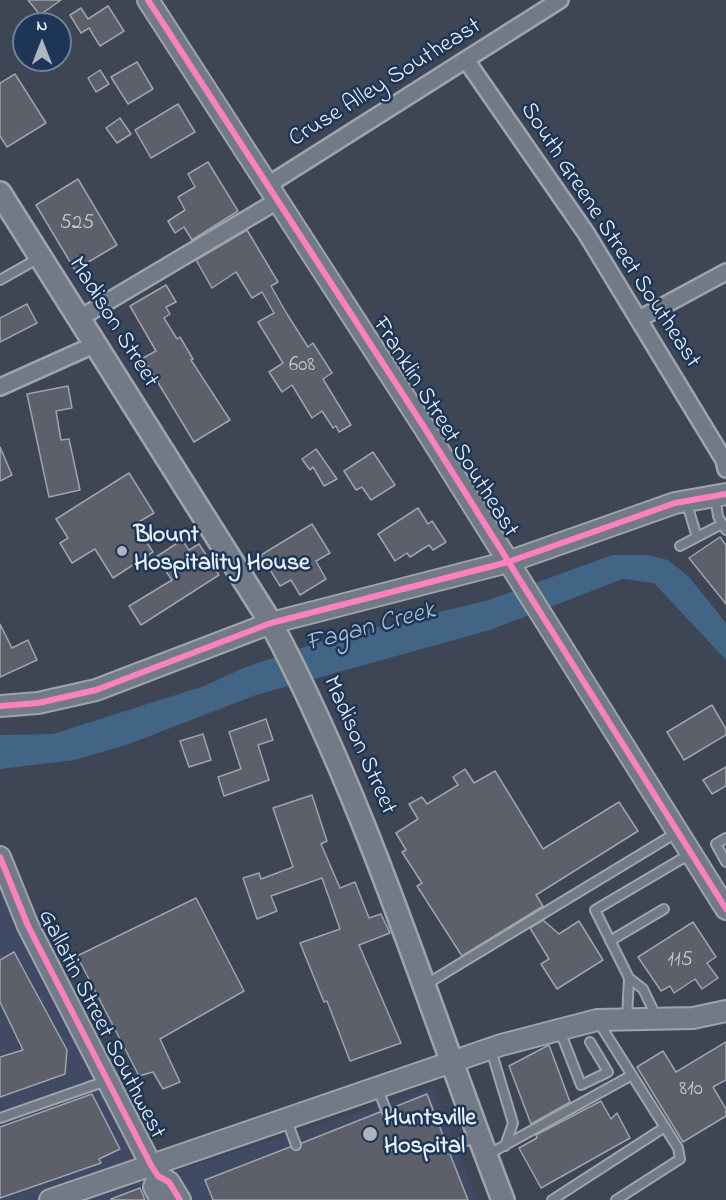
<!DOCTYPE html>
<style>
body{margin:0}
#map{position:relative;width:726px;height:1200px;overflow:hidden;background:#3e4656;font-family:"Indie Flower",sans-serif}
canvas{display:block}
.north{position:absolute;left:12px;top:12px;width:60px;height:60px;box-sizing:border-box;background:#1d3557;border:2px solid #6e8097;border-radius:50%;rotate:0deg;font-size:16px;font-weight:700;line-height:24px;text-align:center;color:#e8f1f8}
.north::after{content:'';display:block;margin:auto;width:21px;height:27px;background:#acb5bf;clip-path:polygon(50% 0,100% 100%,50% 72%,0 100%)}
</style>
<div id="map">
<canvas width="726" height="1200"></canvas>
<div class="north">N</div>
</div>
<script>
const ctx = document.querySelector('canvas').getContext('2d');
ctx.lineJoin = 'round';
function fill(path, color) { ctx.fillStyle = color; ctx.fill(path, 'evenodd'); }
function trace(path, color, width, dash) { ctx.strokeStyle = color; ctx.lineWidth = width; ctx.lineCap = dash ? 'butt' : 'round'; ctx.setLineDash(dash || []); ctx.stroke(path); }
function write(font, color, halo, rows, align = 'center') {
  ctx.font = font + ' "Indie Flower",sans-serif'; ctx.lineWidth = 5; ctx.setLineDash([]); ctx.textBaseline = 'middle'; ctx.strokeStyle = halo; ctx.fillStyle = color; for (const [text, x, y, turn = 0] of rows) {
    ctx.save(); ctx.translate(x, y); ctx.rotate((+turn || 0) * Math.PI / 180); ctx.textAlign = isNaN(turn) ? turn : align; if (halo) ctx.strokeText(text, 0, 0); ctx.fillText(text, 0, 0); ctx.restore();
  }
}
fill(new Path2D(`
 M0,856L151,1165L144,1176L80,1200H0Z
 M434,1088L477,1200H89L144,1181Z`), '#414a64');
fill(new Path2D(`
 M612,555H647L668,560L689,577L726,623V660L654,583L623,579L490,630L256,695L129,744L75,760L0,769V735L53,734L204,686L246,667L328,639L489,600Z`), '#426485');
const building = new Path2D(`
 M28,0H61L40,15Z
 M108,6L124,31L100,46L89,28L81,33L70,15L81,8L88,19Z
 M137,62L153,89L128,104L111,77Z
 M100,70L109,84L96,92L88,78Z
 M15,74L46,123L7,147L0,136V83Z
 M178,104L195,132L151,158L135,130Z
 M120,118L131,134L117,143L106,128Z
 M208,162L238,211L192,240L184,227L175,233L168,221L185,210L178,197L195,187L188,174Z
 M78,179L117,245L75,270L36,205Z
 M247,230L278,282L271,286L287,314L308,347L313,343L332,373L323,379L351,425L339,432L336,426L333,428L322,411L312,418L292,385L282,392L269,372L283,363L258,322L274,313L262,292L252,298L236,272L212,288L196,260Z
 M166,285L176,302L166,307L170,314L164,318L177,339L180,337L193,359L191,360L230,420L194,442L143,358L156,351L130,306Z
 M27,304L37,323L0,342V318Z
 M68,386L72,408L56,411L61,440L69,439L80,490L49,497L27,394Z
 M0,447L12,475L0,481Z
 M316,449L337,479L324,486L313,467L310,470L302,459Z
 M373,452L395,485L371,500L362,487L356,490L344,471Z
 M129,473L154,513L135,524L153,552L113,578L95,549L72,563L60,543L68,538L56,519Z
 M418,508L428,524L432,521L446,542L433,550L429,545L410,557L407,553L395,561L378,534Z
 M312,524L330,553L316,561L326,579L300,595L291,580L280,586L261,555Z
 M720,537L726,545V604L689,558Z
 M182,540L189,550L199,544L219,575L141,625L129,606L172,580L156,557Z
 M0,624L12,648L28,640L37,660L0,677Z
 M712,705L726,729V735L684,760L667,732Z
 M266,719L273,740L258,745L269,780L224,796L218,777L241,769L229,732Z
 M203,734L211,760L189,767L180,741Z
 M726,767V786L712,794L703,780Z
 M465,769L474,783L495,771L543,849L619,802L638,831L536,895L543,906L462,956L417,886L422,883L402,852L406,850L396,833L418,819L409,804L422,797L427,804L458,785L453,777Z
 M312,795L327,841L321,844L340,888L355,882L369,918L381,914L390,933L359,945L401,1043L350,1061L327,1001L324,1002L300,943L340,929L322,878L271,896L277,911L257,919L243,878L259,873L261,879L293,867L273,808Z
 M196,898L244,991L160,1039L180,1082L163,1089L153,1072L139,1076L77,956Z
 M543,920L559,934L579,921L603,960L557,989L541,964L549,959L530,928Z
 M693,922L716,957L707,963L718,978L702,989L695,979L674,993L670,986L661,991L638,957Z
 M14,952L67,1050L65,1074L0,1097V1057L23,1050L0,1002V960Z
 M726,1042V1080L713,1087L726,1109V1116L683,1142L637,1067L663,1051L676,1072Z
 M549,1045L570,1102L531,1124L509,1066Z
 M92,1094L120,1149L99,1159L101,1163L0,1198V1127Z
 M427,1094L446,1143L443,1151L450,1154L468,1200H213L205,1180L290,1147L299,1150L302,1143L380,1112L388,1116L392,1108Z
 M601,1101L611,1119L617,1113L630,1138L541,1188L519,1148L537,1138L536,1135Z
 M140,1188L145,1200H111V1199Z`);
fill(building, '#5d606a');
trace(building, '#9ea4ac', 1.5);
const service = new Path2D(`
 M0,280L39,258
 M715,496L718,516L722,524
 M686,501L697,537
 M680,546L722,524L726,530
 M726,838L716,844L726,862
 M610,941L664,909
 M425,985L676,833
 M627,1018L629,978
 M657,1018L643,989L629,978L595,910L690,854
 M599,1023L678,1148L680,1159L616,1200
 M560,1031L581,1085L608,1072L590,1042
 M491,1050L513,1123L505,1146
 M377,1087L386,1110
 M0,1118L106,1081
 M286,1118L296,1145
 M448,1148L477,1137
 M489,1154L632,1075
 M552,1200L665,1127`);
const minor = new Path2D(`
 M466,60L586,233L724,460L726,469
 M268,185L560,0
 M80,318L277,201
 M639,319L726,272
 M0,387L96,344`);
const tertiary = new Path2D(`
 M148,0L424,427L726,909
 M0,706L38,703L96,690L271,623L508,562L675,503L726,494
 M0,857L28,926L151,1165L158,1176L169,1182L180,1200
 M158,1176L154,1187L161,1200
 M50,1200L501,1045L597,1020L693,1018L726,1011`);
const secondary = new Path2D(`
 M0,193L271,623C369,807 428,1006 503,1200`);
trace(service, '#9ea4ac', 12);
trace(minor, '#9ea4ac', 20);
trace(tertiary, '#9ea4ac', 24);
trace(secondary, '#9ea4ac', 26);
trace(service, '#727a85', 8);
trace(minor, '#727a85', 15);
trace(tertiary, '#727a85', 20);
trace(secondary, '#727a85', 21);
trace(new Path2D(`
 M148,0L424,427L726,909
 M0,706L38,703L96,690L271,623L508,562L675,503L726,494
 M0,857L28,926L151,1165L158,1176L169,1182L180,1200`), '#ff80c0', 6);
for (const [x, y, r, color] of [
 [122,551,6,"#acb5bf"],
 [370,1134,8,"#acb5bf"]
]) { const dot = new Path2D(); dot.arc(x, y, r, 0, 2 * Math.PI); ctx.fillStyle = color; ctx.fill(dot); trace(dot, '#1d3557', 2); }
write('21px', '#c5cdd4', null, [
 ["525",77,225],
 ["608",302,367],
 ["115",680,962],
 ["810",691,1091]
]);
write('24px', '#e8f1f8', '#1d3557', [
 ["Cruse Alley Southeast",386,84,-32],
 ["South Greene Street Southeast",609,236,57],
 ["Madison Street",112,323,58],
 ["Franklin Street Southeast",444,428,58],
 ["Madison Street",358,746,66],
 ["Gallatin Street Southwest",100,1025,63]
]);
write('bold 24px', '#e8f1f8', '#1d3557', [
 ["Blount",134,537],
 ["Hospitality House",134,565],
 ["Huntsville",384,1120],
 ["Hospital",384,1148]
], 'left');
write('italic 26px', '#aec1d2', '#1d3557', [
 ["Fagan Creek",371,629,-15]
]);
</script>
